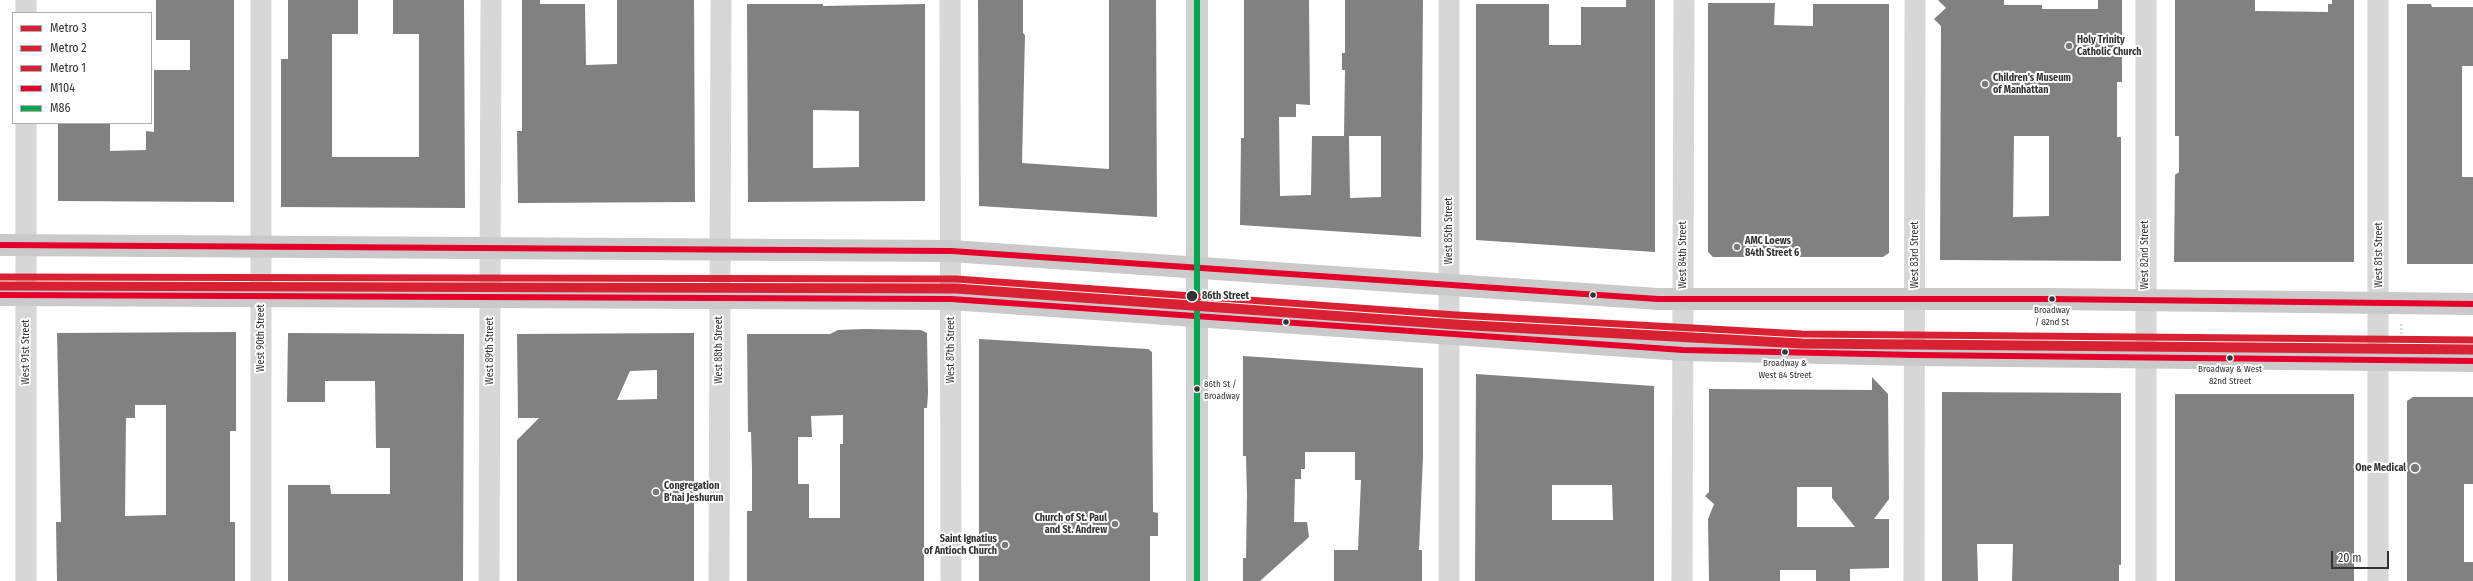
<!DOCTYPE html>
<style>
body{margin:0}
#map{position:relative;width:2473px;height:581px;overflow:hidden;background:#fff;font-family:"Fira Sans Condensed",sans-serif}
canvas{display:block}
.legend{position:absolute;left:12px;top:12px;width:140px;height:112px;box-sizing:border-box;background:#fff;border:1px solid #adadad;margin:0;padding:5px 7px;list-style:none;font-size:12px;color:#333}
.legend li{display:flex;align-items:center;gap:8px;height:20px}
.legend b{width:20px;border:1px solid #adadad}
.scale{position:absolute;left:2331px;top:551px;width:58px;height:18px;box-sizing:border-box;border:2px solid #333;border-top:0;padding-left:5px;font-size:12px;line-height:14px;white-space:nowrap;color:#333;-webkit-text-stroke:3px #fff;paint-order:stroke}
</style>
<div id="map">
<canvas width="2473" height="581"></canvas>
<ul class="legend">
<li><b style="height:5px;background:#d82233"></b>Metro 3</li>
<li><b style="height:5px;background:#d82233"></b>Metro 2</li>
<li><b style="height:5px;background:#d82233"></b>Metro 1</li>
<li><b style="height:5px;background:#e4002b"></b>M104</li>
<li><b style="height:5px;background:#00a651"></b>M86</li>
</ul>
<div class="scale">20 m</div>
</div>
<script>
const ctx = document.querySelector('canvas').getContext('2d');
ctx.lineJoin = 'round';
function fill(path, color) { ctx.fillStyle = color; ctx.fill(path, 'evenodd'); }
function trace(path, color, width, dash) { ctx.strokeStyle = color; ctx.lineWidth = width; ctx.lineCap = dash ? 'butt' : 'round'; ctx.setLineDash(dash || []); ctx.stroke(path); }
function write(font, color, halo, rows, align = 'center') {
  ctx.font = font + ' "Fira Sans Condensed",sans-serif'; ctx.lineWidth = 4; ctx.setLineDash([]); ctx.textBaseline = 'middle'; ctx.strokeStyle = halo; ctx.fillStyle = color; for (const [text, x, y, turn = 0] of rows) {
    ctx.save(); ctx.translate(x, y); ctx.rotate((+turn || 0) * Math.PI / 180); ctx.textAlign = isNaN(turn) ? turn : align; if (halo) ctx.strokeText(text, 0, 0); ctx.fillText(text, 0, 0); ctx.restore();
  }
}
fill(new Path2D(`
 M156,0H234V202L58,201V123H110V151L146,150V131L154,132V70H190V40H156Z
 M288,0H358V34H332V157H419V34H393V0H464L465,208L281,207V59H288Z
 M522,0H540V4H585L586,65L617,64V0H694L695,202L518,203L517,131H522Z
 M978,0H1023V33L1025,35L1022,163L1109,169V0H1156L1157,217L979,206Z
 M1244,0H1309L1310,105L1296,104V117H1279L1280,196L1311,195L1312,136H1344L1345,70H1342V53H1345V0H1423L1421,237L1240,225L1241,138H1244ZM1349,136H1381V197L1350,198Z
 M1626,0H1655V252L1476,240V4H1549V45H1581V7H1626Z
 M1938,0H2004V5H2042V9H2098V0H2122V82H2117V137H2121V261L1940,260L1941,26L1934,19L1946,8ZM2014,136H2049V216L2013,217Z
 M2175,0H2255V11L2328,12V4H2332V0H2354V262H2174L2175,175L2179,172V136H2175Z
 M1708,3H1775L1774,25L1813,26V4H1889V253L1883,257H1713L1708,252Z
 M747,4H823V6L925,4V201L748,202ZM813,110L859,111V167L813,168Z
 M2407,4H2431L2432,7H2473V66H2462V177H2473V264H2407Z
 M864,329L921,330L927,333L928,394L927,408H924V581H747V511H752V469L751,432H748L747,334H830L838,330ZM843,415V444H840V518H809V484H798V437H812L811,416Z
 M236,332V431H230V522H235V581H57L56,522H61L57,333ZM135,405H166V515L125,516L126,418H135Z
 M288,333L464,334L463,581H288V485H330L331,494H390V448H376L375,381H325V402H287Z
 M694,333V581H517V440L539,418H518L517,334ZM657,370V399L617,400L630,371Z
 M979,339L1148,349L1152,352L1153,512L1158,513V536H1150V581H979Z
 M1243,356L1423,368V456L1419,550H1422V581H1334V550H1358L1361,480H1355V452H1305V469H1301V479H1295L1294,522H1307L1309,537L1260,581H1243V558H1246L1247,496L1246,456H1243Z
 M1476,374L1654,386V581H1475ZM1552,485H1612L1613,520H1552Z
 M1872,377L1888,394L1889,499L1874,519H1889V568L1850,569V581H1816V570H1780V581H1709L1708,519L1714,504L1705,496L1709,492V389L1872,390ZM1797,487H1832V498L1855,527H1797Z
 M1942,392L2121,393V565H2119V581H2012L2013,544H1977L1978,581H1942Z
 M2175,394H2354V581H2175Z
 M2413,397H2473V484H2464V562H2473V581H2407V401Z`), '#818181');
trace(new Path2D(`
 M2401,324L2402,339`), '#d6d6d6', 2.5, [2, 2]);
trace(new Path2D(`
 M26,0V13
 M261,0V581
 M950,0L951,581
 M2146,0V581
 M2378,0V581
 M26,581V123
 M489,581L491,0
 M719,581L721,0
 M1449,581V0
 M1682,581L1684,0
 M1914,581L1915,0`), '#d7d7d7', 21);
trace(new Path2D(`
 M1197,581V0`), '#d0d0d0', 22);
trace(new Path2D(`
 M0,245L951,251L1658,299H2050L2473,304
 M0,295L951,299L1683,350L1915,355L2473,361`), '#cacaca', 22);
trace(new Path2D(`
 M0,245L951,251L1658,299H2050L2473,304
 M0,295L951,299L1683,350L1915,355L2473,361`), '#e4002b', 6);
trace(new Path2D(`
 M1197,0V581`), '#00a651', 6);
trace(new Path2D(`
 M0,277L956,279L1456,315L1802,334L2473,340`), '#d82233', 7);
trace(new Path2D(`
 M0,285L956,287L1455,323L1802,342L2473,348`), '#d82233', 7);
trace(new Path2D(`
 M0,287L956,290L1455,326L1802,345L2473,351`), '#d82233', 7);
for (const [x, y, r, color] of [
 [2069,46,4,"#7a7a7a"],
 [1985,84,4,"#7a7a7a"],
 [1737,247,4,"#7a7a7a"],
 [1593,295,3.5,"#333"],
 [1192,296,6,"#333"],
 [2052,299,3.5,"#333"],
 [1286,322,3.5,"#333"],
 [1785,352,3.5,"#333"],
 [2230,358,3.5,"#333"],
 [1197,389,3.5,"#333"],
 [2415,468,5,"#7a7a7a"],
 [656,492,4,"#7a7a7a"],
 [1115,524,4,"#7a7a7a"],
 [1005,545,4,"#7a7a7a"]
]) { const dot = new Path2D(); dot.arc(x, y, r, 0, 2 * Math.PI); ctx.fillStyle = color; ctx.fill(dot); trace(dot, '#fff', 1.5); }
write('9px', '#333', '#fff', [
 ["Broadway",2052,310],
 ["/ 82nd St",2052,322],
 ["Broadway &",1785,363],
 ["West 84 Street",1785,375],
 ["Broadway & West",2230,369],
 ["82nd Street",2230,381],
 ["86th St /",1204,384,"left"],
 ["Broadway",1204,396,"left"]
]);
write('bold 10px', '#333', '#fff', [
 ["Holy Trinity",2077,40],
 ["Catholic Church",2077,52],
 ["Children's Museum",1993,78],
 ["of Manhattan",1993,90],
 ["AMC Loews",1745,241],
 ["84th Street 6",1745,253],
 ["One Medical",2406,468,"right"],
 ["Congregation",664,486],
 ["B'nai Jeshurun",664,498],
 ["Church of St. Paul",1107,518,"right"],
 ["and St. Andrew",1107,530,"right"],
 ["Saint Ignatius",997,539,"right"],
 ["of Antioch Church",997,551,"right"]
], 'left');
write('10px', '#333', '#fff', [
 ["West 85th Street",1449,231,-90],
 ["West 84th Street",1683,255,-90],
 ["West 83rd Street",1915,255,-90],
 ["West 82nd Street",2145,255,-90],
 ["West 81st Street",2379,255,-90],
 ["West 90th Street",261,338,-90],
 ["West 88th Street",719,350,-90],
 ["West 87th Street",951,350,-90],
 ["West 89th Street",490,351,-90],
 ["West 91st Street",26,352,-90]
]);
write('bold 10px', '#333', '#fff', [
 ["86th Street",1202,296]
], 'left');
</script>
